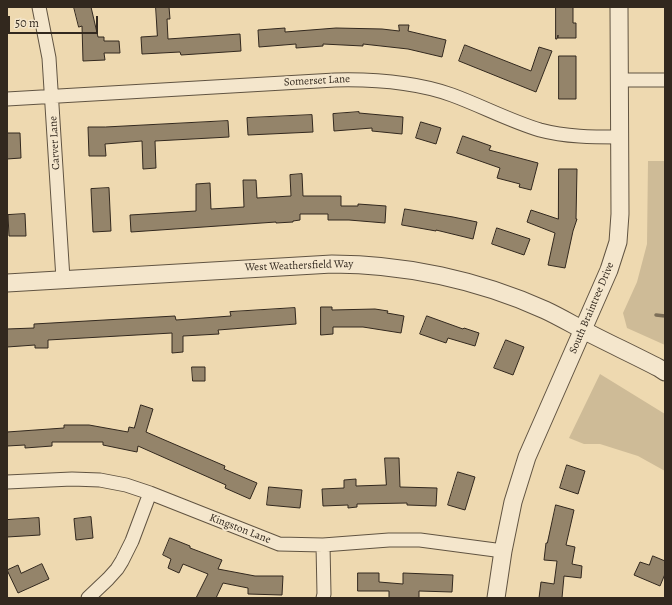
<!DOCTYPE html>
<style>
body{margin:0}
#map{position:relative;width:672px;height:605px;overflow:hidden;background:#eed9b0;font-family:Alegreya,serif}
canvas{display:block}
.frame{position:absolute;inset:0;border:8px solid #32281e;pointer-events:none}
.scale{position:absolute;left:8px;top:16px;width:90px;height:18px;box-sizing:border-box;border:2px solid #32281e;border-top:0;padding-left:5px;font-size:12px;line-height:14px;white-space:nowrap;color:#32281e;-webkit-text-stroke:3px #f4e6cc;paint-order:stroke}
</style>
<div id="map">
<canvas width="672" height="605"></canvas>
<div class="frame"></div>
<div class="scale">50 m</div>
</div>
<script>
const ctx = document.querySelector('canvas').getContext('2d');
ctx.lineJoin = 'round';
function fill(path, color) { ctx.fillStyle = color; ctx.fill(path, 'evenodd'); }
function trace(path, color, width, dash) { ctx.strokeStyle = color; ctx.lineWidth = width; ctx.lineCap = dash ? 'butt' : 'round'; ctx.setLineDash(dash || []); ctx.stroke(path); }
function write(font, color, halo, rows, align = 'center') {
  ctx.font = font + ' Alegreya,serif'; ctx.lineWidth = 4; ctx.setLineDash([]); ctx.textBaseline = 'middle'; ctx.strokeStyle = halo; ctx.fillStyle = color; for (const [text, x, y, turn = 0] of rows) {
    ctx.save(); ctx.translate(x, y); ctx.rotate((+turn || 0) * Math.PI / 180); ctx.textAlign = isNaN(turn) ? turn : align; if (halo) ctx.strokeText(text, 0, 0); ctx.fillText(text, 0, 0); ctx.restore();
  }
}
fill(new Path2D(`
 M648,161H665V345L627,328L623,313L637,282L647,244Z
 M600,374L665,414V471L638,456L600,444H584L569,438Z`), '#cebb97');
trace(new Path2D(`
 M656,315L665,316`), '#7c6e58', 3.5);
const building = new Path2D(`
 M74,7H91L98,37H104V41H119L120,53H104L105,60L83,61L82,26L79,27Z
 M156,7H169L170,19H167L168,39L240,34L241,51L181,55L180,52L142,54L141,37L157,36Z
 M556,7H573V23H576V38H558V35L557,39H556Z
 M399,25H409L408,31L446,40L442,57L408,49L363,44V46L323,44V46L296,48V44L259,47L258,30L285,28V32L336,28L382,29L399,31Z
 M465,45L531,71L539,47L552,51L536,92L459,61Z
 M559,56H576V99H559Z
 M359,112V113L403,117L402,134L372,131V128L334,131L333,114Z
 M312,115L313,132L248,135L247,118Z
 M228,121L229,137L155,141L156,168L143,169L142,141L105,144L106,156H89L88,127H105Z
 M421,122L441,128L436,144L416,138Z
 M7,133H20L21,158L7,159Z
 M463,136L491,146L489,150L538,163L531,190L519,187L520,184L497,178L500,168L457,153Z
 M559,169H577L576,219H577L573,231L565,268L548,265L555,233L527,222L531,210L558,219Z
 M302,174L303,196H341V206H358V204L386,206L385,223L349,220H328V214H300V220L293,221V222L276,223V222L131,232L130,215L196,211V184L210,183L211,209L244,207L243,180H256L257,198L291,196L290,175Z
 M109,188L111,231L93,232L91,189Z
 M405,209L453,217L477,222L473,239L436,230V231L402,225Z
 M25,214L26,236H9L8,215Z
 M497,228L530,239L524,255L492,244Z
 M321,307H332V310L375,309L388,311L387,313L404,316L401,333L363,327H333V334L321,335Z
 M295,308L296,324L218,330L219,334L183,336V352L172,353V333L48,340V348H35V345L7,347V329L34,328V324L175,316L176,320L231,316L230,312Z
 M427,316L463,329L464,328L479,333L475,346L448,338L446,343L420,334Z
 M506,340L524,347L513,375L494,368Z
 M192,367H205V381H193Z
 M141,405L153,409L146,432L225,466L224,469L257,483L250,499L225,488L226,485L138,446L137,452L103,445V442H52V446L25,448V445L7,446V432L64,428V425H89L128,432L129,427L134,428Z
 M385,458H399L400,487L437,488L436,506L407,505V503L357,504V507L348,508V505L323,506L322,489L344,488V480L356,479V486L386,485Z
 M567,465L585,471L578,494L560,488Z
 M458,472L475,477L465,510L448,505Z
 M269,487L302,490L300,508L267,505Z
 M556,505L574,510L566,545L575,547L572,564L582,566L581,578L564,576L562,598H539L541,582L554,584L557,561L544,560L546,543H547Z
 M91,517L93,538L76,540L74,519Z
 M39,518L40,535L7,537V520Z
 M170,538L190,546V548L222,560L218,569L255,576H283L282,595L248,594V588L223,583L216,598H196L208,574L183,564L179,573L168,568L171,559L163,555Z
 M653,556L665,561V574L660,586L634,575L640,562L649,565Z
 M42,564L49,579L18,593L7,570L18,565L21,573Z
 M358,573H379V582L403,584V573L453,575L452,592L419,591V598H389V591H358Z`);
fill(building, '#94846a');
trace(building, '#32281e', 1);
const minor = new Path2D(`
 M39,7L49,58L63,279
 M619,80H665
 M7,99L335,80C374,79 415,82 452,95C482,106 510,121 540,130C566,137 593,137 619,137
 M7,482L72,479L100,480L126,485L150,493L279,544L323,545L389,540H420L503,551
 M323,545L324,594L323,598
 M88,598L108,579L117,569L122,561L132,541L150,493`);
const tertiary = new Path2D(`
 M7,283L332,264C404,264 479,280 545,310C558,316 570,323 583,330C608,343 634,355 659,368L665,372
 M496,598L503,551L513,502L527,457L609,270L618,242L620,214L619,7`);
trace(minor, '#615442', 15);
trace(tertiary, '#615442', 19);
trace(minor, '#f4e6cc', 13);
trace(tertiary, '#f4e6cc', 17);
write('11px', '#32281e', '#f4e6cc', [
 ["Somerset Lane",317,81,-3],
 ["Carver Lane",55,143,-93],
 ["West Weathersfield Way",299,266,-2],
 ["South Braintree Drive",592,308,-67],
 ["Kingston Lane",240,529,21]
]);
</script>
